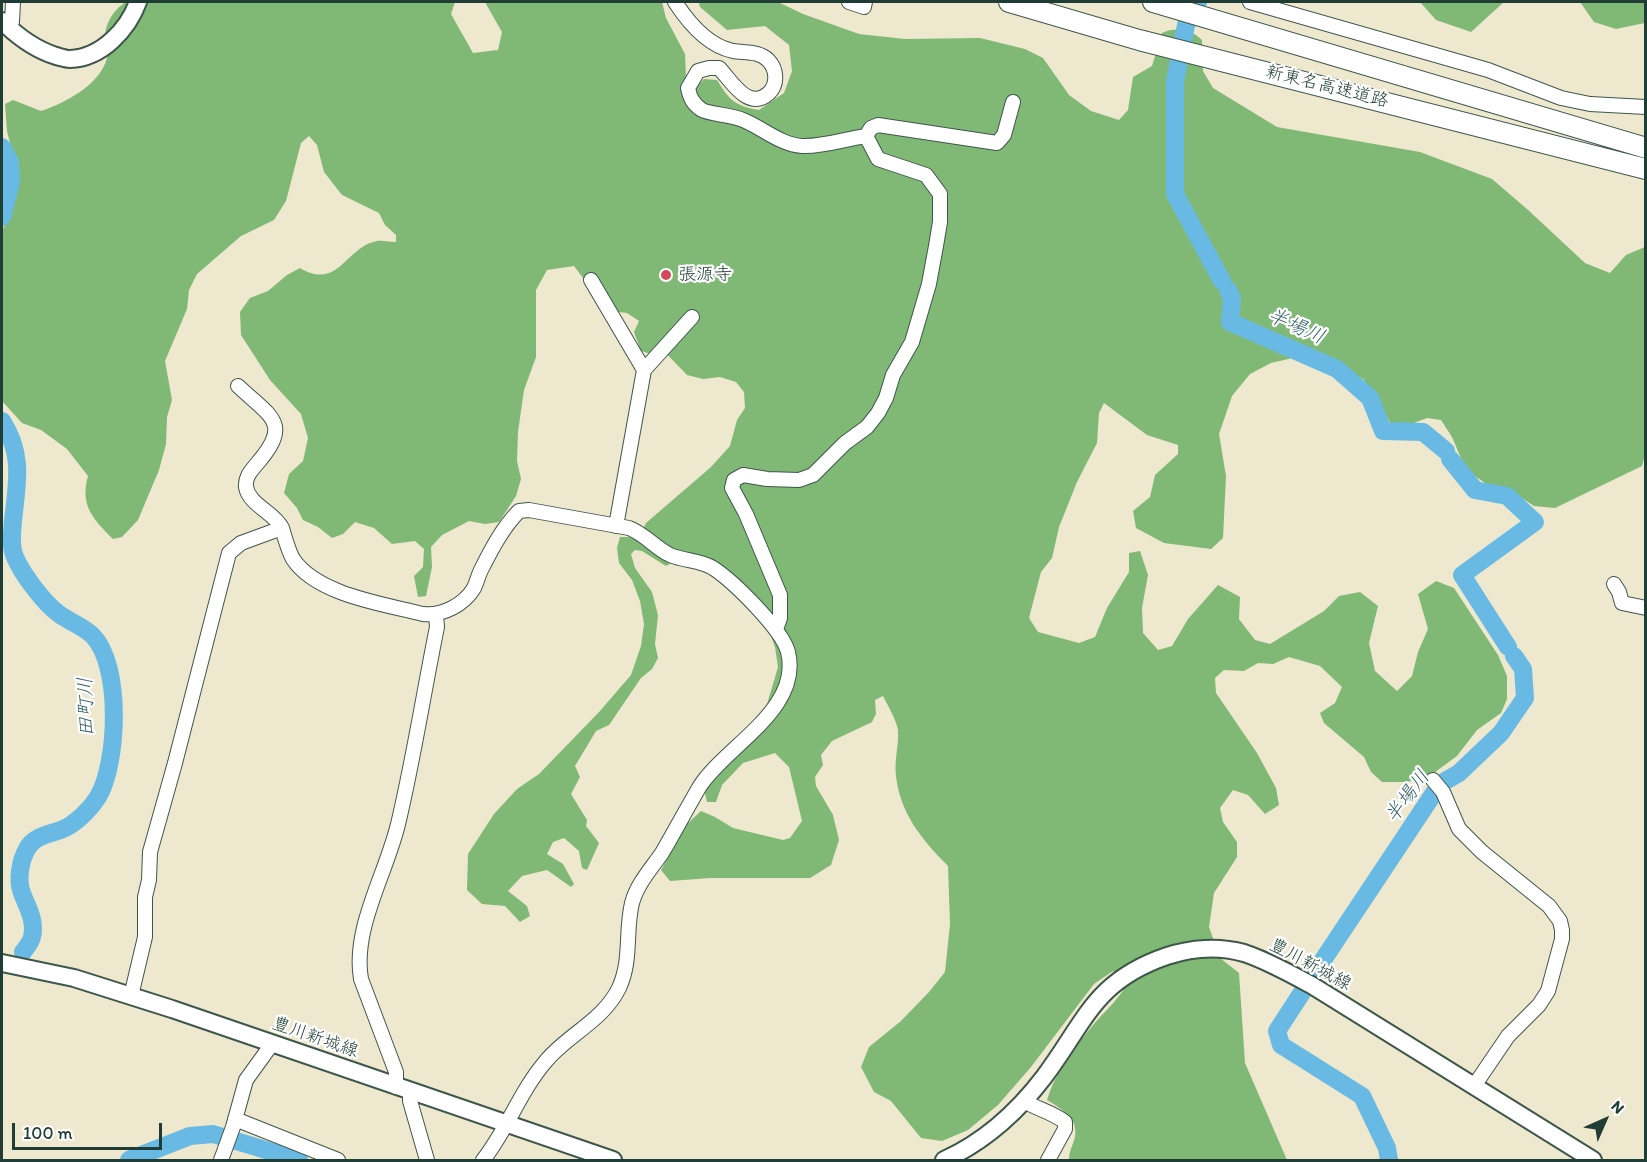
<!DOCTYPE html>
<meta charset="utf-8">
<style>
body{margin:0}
#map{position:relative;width:1647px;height:1162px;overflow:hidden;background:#eee8ce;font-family:Itim,sans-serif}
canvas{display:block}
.frame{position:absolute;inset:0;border:3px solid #1f3d34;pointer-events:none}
.north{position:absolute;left:1575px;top:1090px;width:60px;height:60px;-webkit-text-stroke:4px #fff;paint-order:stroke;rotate:45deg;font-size:16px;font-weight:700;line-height:24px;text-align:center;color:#1f3d34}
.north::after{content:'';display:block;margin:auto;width:21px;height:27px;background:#1f3d34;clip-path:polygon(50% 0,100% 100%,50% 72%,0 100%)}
.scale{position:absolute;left:12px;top:1123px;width:150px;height:27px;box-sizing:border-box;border:3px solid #1f3d34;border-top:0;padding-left:8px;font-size:18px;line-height:21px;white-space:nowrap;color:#1f3d34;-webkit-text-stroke:4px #fff;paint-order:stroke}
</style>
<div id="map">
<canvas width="1647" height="1162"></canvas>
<div class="frame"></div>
<div class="north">N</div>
<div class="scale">100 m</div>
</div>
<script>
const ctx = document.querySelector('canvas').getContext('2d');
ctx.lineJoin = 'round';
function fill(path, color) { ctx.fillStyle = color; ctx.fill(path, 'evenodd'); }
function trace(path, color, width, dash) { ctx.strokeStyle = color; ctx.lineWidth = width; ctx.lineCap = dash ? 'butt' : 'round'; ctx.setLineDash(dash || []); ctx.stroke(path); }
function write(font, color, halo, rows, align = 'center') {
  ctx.font = font + ' Itim,"Klee One",sans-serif'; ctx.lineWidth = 4.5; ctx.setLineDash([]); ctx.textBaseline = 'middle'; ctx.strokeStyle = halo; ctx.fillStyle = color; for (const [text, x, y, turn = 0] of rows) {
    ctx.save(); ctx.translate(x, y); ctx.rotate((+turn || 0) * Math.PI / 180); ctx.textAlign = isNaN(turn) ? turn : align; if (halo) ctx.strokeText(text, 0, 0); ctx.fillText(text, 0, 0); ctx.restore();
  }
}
fill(new Path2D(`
 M126,2L145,4L149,2H455L451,14L473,53L498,50L502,32L486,4V2H662L666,18L685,54L686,77L699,84L704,79L717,80C729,100 735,106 759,110L784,93L792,71L789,45L765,26L727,30L700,7L699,2H778L803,14L859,34L905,39L980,38L1025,49L1043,58L1069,95L1091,111L1119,120L1128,110L1133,77L1152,66L1162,33C1176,26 1192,30 1202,40L1203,71L1213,88L1277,127L1420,152L1492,179L1527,209L1585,263L1610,273L1626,255L1645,247L1646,451L1642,466L1555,508L1534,506L1510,490L1488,485L1466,470L1452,437L1441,420L1427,418L1411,424H1391L1364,380L1335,361L1314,353L1271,363L1250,374L1232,396L1219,434L1226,476L1223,538L1211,549L1164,543L1136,528L1133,511L1150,497L1155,475L1178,454V445L1147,435L1104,403L1099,413L1097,443L1077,482L1059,527L1052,558L1041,572L1029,618L1038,632L1079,643L1095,637L1107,608L1129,572V553L1140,551L1148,575L1142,608L1143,633L1158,650L1172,646L1188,619L1218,585L1240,597L1239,619L1255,640L1270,644L1324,611L1339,596L1360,592L1378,606L1369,643L1375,671L1397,691L1412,676L1418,652L1428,629L1418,594L1436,581L1454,588L1498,655L1507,676V699L1501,713L1477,730L1457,756L1431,775L1407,782H1382L1371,772L1364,757L1324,723L1320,713L1335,703L1342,687L1320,666L1289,657L1273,664L1258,663L1244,671L1224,670L1215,678L1216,693L1257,753L1276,788L1279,805L1265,814L1248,795L1233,790L1220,808L1223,822L1237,842V857L1214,893L1209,927L1220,958L1239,973L1245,1063L1287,1160H1069C1069,1151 1073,1145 1075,1137C1079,1118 1060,1108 1047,1100C1055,1072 1074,1048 1093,1025C1104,1012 1117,1001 1126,986L1113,971L1094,984L1031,1067L998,1105L968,1130L942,1141L921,1138L891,1101L874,1092L861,1067L869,1047L901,1021L929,992L945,972L950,924L948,866C922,840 900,813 896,776C894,761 899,745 898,730C896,719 888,706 883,696L875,700L876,714L872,722L832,741L821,755L823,765L815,777L816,786L833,815L839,840L831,865L810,878H710L670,881L661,870L687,824L701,811L715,817L733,828L783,840L790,838L802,821L789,767L775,753L743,763L722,785L716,802H707L704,789L765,711L778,667L775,647L766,623L739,585L683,556L666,566L642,551L635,550L631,554L635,568L652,592L658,615L655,644L658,658L652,669L641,678L609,725L596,731L575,766L580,777L571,794L587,820L586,826L599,843L587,870L582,868L579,851L564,838L553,842L547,854L563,864L574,884L571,887L547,870L522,876L508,891L527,906L530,916L520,922L505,906L482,904L467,890L468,854L494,814L517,789L539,774L600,711L631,675L641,646L644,624L640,601L632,580L619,563L617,548L620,537H639L646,523L711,467L730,446L737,420L745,408L744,392L736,382L720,377L703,379L687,375L662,349L651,354L641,351L634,332L639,321L627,313L619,312L595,294L574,266L547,270L536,290V357L524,390L518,432L517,461L521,479L516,496L499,522L485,524L469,521L442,535L431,547L432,567L426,596L418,597L414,576L423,567L424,549L415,541L392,544L374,528L355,522L343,534L332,538L318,527L303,520L297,508L284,493L289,474L303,461L308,438L301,414L270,380L241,335L240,312L250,298L268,291L287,275L300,268C339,291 345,247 377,241C382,240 390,242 396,242V235L385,225L379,213L342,195L324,172L317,145L309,136L301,143L286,201L274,220L241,236L197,274L189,290L187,309L165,361L172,400L167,417L166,444L159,470L138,520L122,537L113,539C92,518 80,505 88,476L67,449L41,430L22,423L2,401V231L13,207L18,175L7,131L5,104L13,100L41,111C65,103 100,85 107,58C109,53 106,45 105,40C104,24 114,9 126,2Z
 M1420,2H1504L1471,32L1436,20Z
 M1580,2H1645V23L1616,29L1594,22Z`), '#80b875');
trace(new Path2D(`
 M1198,2L1186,25L1175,81V194L1222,281
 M2,147L10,162L11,182L2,217
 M1228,290L1232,299L1230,322L1337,369L1370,398L1383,431L1423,432L1446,451
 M2,421C24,455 17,483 13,521C12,533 10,547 15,557C22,574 44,603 59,614C70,622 83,626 93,636C122,666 118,763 98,797C91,808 79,820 69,826C55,835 35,833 27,849C20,861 17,881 22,893C27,907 36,920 32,937C31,942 26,948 23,952
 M1450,459L1475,490L1507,496L1535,522L1462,575L1508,647
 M1315,972L1440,784L1459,773L1501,733L1525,698L1523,669L1514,656
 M1303,991L1277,1031L1281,1045L1362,1096L1387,1148L1389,1160
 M129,1160L190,1136L213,1134L299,1160`), '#68bae4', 18);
const minor = new Path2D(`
 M675,2C688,22 708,46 733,51C745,53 759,51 768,60C777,69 778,84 769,93C748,112 731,80 719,68H709L698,71L688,88C690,98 693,104 702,110C709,114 732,115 743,120C761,127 781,145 802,146C823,147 845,139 866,136
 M849,2L864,7L865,2
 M1250,2L1488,70L1561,98L1590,104L1646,107
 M8,27L12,22L13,2
 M866,136L871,128L878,125L997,143L1004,135L1013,102
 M591,280L644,370L616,526
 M644,370L692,317
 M238,386C272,418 293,423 255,466C250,472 245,478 246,487C249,505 274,512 282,528
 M1614,584L1619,592L1622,603L1646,608
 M776,629L780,618V595L746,514L732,488L734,480L743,475L767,479L799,480L813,475L845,443L867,427L878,413L886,398L893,375L912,342L929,284L936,246L940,222V194L926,175L878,159L866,136
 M1433,780L1443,792L1459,829L1482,852L1549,906L1560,921L1562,930V939L1548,991L1539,1005L1508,1036L1474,1086
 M131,996L145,937V897L149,880L150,852L175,763L229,553L241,543L282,528C285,538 288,550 293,559C317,595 384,604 423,614C442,616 464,605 474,588C477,582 478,576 481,570C491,550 503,527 519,511L529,510L629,528C645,534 655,548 670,555C684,561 700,560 713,568C733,581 782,629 788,652C802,709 727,745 700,786C687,808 675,831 662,853C651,869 637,884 632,903C625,932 632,960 619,988C603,1021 567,1035 546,1061C520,1091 507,1130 483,1160
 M396,1087V1072L361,979C352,927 388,871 399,820C414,756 424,691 437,627L436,615
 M410,1092V1101L427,1160
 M1024,1101C1037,1109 1052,1112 1065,1122V1129L1048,1160
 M235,1119L338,1160
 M221,1160L233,1127L246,1080L272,1044`);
const major = new Path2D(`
 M2,21C18,37 34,49 56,56C60,57 66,59 70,59C102,58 128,29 138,2
 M2,963L74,978L172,1009L613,1160
 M944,1160C984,1142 1018,1111 1044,1077C1086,1021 1094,981 1167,956C1191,948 1219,946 1244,953C1268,961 1291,974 1313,986L1593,1160`);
const highway = new Path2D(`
 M1009,2L1139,40L1646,169
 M1153,2L1646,148`);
trace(minor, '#3e574b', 16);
trace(major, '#3e574b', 20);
trace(highway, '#3e574b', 22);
trace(minor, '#fff', 14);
trace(major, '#fff', 16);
trace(highway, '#fff', 20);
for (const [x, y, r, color] of [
 [666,275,6,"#d1495b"]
]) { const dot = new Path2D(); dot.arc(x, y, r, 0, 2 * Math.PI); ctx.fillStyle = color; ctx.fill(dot); trace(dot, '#fff', 2); }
write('18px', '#1f3d34', '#fff', [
 ["新東名高速道路",1327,87,14],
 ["豊川新城線",1310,965,28],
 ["豊川新城線",315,1038,19]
]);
write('18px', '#1f3d34', '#fff', [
 ["張源寺",678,275]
], 'left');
write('italic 20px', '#356269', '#fff', [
 ["半場川",1296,327,24],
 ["田町川",87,707,-92],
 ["半場川",1408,797,-53]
]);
</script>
